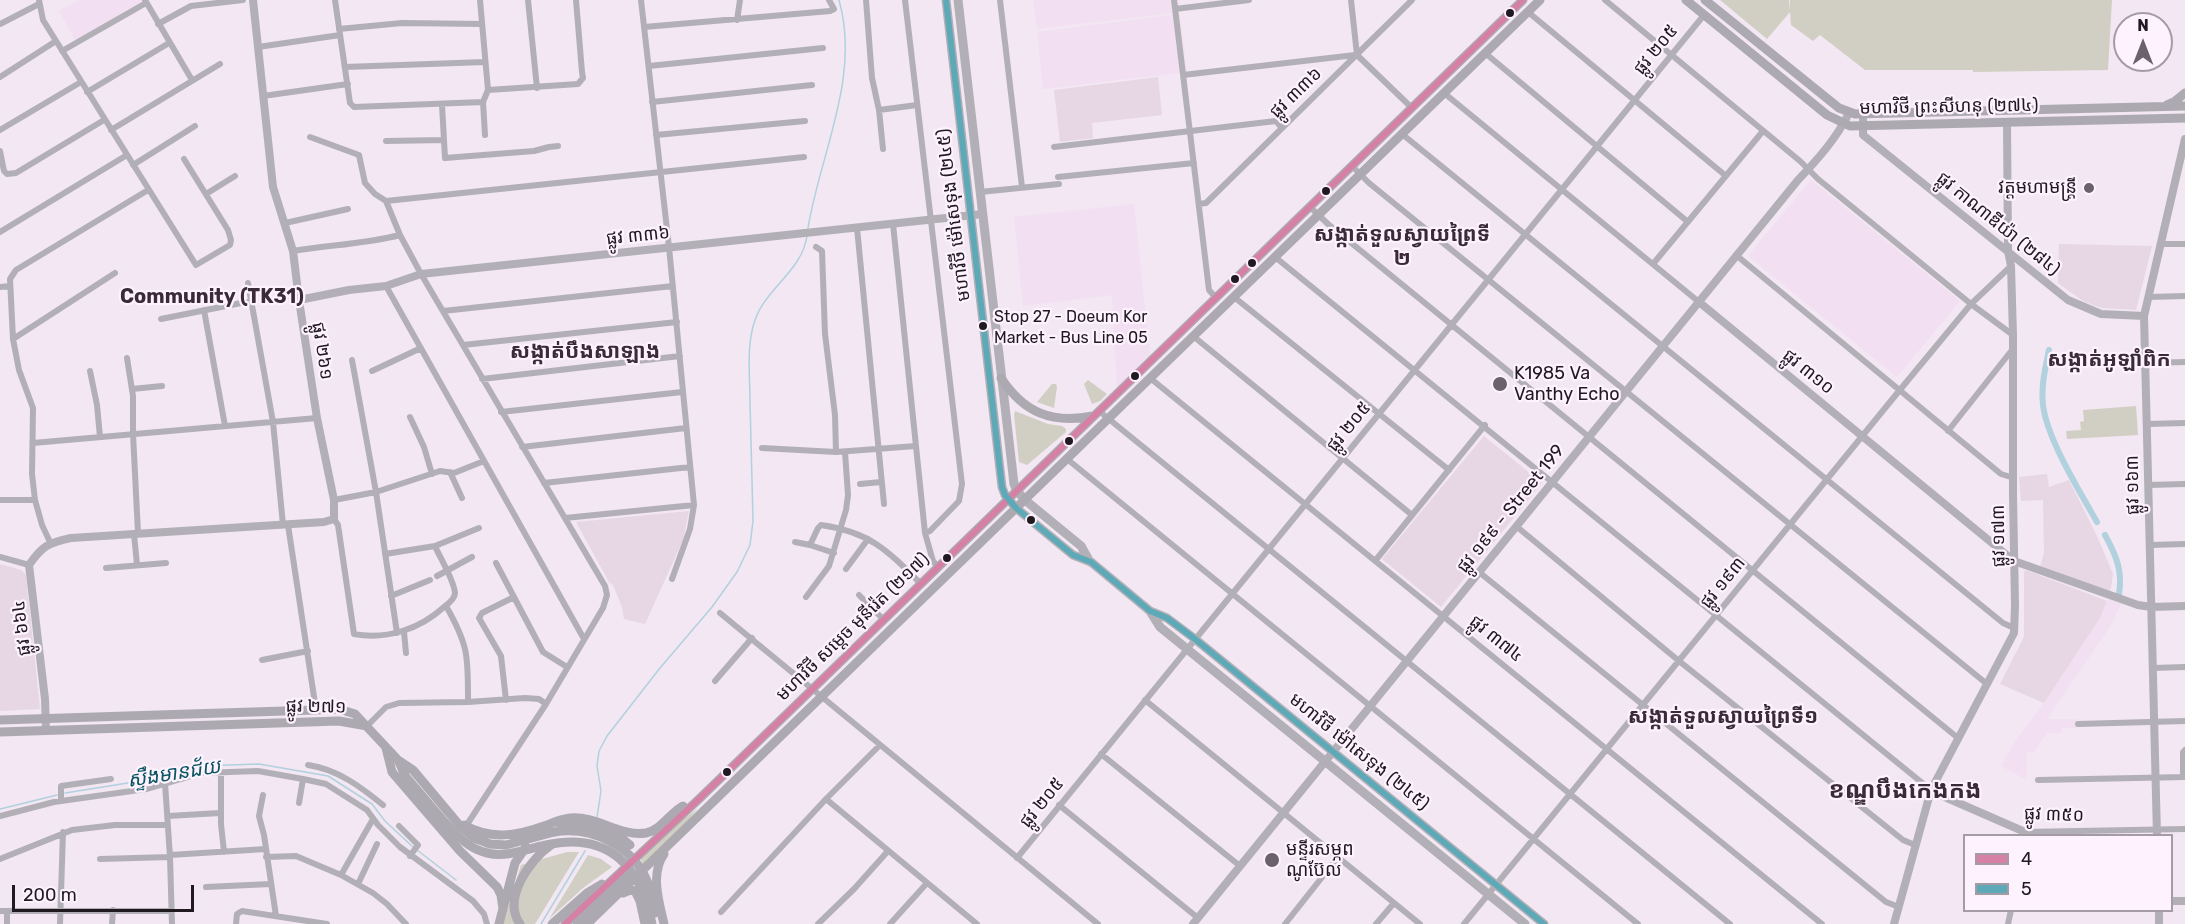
<!DOCTYPE html>
<meta charset="utf-8">
<style>
body{margin:0}
#map{position:relative;width:2185px;height:924px;overflow:hidden;background:#f2e7f2;font-family:Rubik,sans-serif}
canvas{display:block}
.legend{position:absolute;left:1963px;top:834px;width:210px;height:78px;box-sizing:border-box;background:#fef2fe;border:2px solid #a59ba5;margin:0;padding:8px 10px;list-style:none;font-size:18px;color:#201920}
.legend li{display:flex;align-items:center;gap:12px;height:30px}
.legend b{width:30px;border:2px solid #a59ba5}
.north{position:absolute;left:2113px;top:12px;width:60px;height:60px;box-sizing:border-box;background:#fef2fe;border:2px solid #a59ba5;border-radius:50%;rotate:0deg;font-size:16px;font-weight:700;line-height:24px;text-align:center;color:#201920}
.north::after{content:'';display:block;margin:auto;width:21px;height:27px;background:#6a616a;clip-path:polygon(50% 0,100% 100%,50% 72%,0 100%)}
.scale{position:absolute;left:12px;top:885px;width:182px;height:27px;box-sizing:border-box;border:3px solid #201920;border-top:0;padding-left:8px;font-size:18px;line-height:21px;white-space:nowrap;color:#201920;-webkit-text-stroke:4px #fef2fe;paint-order:stroke}
</style>
<div id="map">
<canvas width="2185" height="924"></canvas>
<ul class="legend">
<li><b style="height:8px;background:#d780a5"></b>4</li>
<li><b style="height:8px;background:#5ea9b7"></b>5</li>
</ul>
<div class="north">N</div>
<div class="scale">200 m</div>
</div>
<script>
const ctx = document.querySelector('canvas').getContext('2d');
ctx.lineJoin = 'round';
function fill(path, color) { ctx.fillStyle = color; ctx.fill(path, 'evenodd'); }
function trace(path, color, width, dash) { ctx.strokeStyle = color; ctx.lineWidth = width; ctx.lineCap = dash ? 'butt' : 'round'; ctx.setLineDash(dash || []); ctx.stroke(path); }
function write(font, color, halo, rows, align = 'center') {
  ctx.font = font + ' Rubik,"Noto Sans Khmer",sans-serif'; ctx.lineWidth = 4.5; ctx.setLineDash([]); ctx.textBaseline = 'middle'; ctx.strokeStyle = halo; ctx.fillStyle = color; for (const [text, x, y, turn = 0] of rows) {
    ctx.save(); ctx.translate(x, y); ctx.rotate((+turn || 0) * Math.PI / 180); ctx.textAlign = isNaN(turn) ? turn : align; if (halo) ctx.strokeText(text, 0, 0); ctx.fillText(text, 0, 0); ctx.restore();
  }
}
fill(new Path2D(`
 M80,0H142L143,2L76,42L59,11Z
 M1033,0H1179L1180,12L1037,29Z
 M1180,14L1187,72L1043,89L1037,32Z
 M1811,180L1960,301L1897,377L1748,256Z
 M1134,204L1150,356L1117,389L1112,295L1023,306L1014,217Z
 M2109,598L2121,603L2113,622L2047,719H2078V728H2062V733H2047L2034,752H2027V780L2001,766L2016,740L2044,703L2100,618Z`), '#f2dff2');
fill(new Path2D(`
 M1158,77L1162,115L1092,123L1093,138L1060,142L1054,90Z
 M2059,244L2152,246L2136,310L2102,308L2093,305L2083,301L2058,283Z
 M1484,436L1542,483L1441,607L1382,559Z
 M2047,474L2049,487L2069,480L2097,536L2113,574L2111,588L2109,593L2040,567L2044,553L2043,500L2021,501L2019,477Z
 M689,511L683,540L645,624L624,619L622,607L613,585L609,582L576,522Z
 M0,564L21,570L26,575L40,709L0,711Z
 M2026,570L2107,601L2100,618L2044,703L2000,684L2024,637V572Z`), '#e7d7e5');
fill(new Path2D(`
 M1720,0H1789L1790,11V0H2112L2108,70L1973,72V70H1865L1820,35L1813,41L1791,25L1790,12L1767,39Z
 M1088,380L1107,394L1100,401L1092,404L1084,384Z
 M1052,384H1056L1057,387L1054,408L1037,402Z
 M2136,406L2138,435L2067,439L2066,431L2081,430L2080,422L2084,421L2083,410Z
 M1015,411L1048,424L1062,426L1066,429V432L1027,465L1019,462L1014,415Z
 M698,808L680,830L642,867L641,856L676,825Z
 M567,852H579L535,924H503L521,865Z
 M588,855L601,859L612,867L583,888L549,919Z`), '#d1cfc3');
trace(new Path2D(`
 M808,228C820,154 861,77 839,0
 M65,793L153,779L200,766L259,764L328,776L372,804L385,821L413,847
 M0,809L57,795
 M597,817L601,791L597,766L599,751L607,736L660,668L712,607L737,572L750,545L753,521C752,481 751,442 750,402C750,375 746,346 755,320C766,288 802,271 807,236
 M417,850L456,880
 M541,924L585,851`), '#b0d1dd', 1.5);
trace(new Path2D(`
 M2049,350C2045,369 2041,386 2043,405C2047,439 2080,492 2097,522
 M2105,535C2116,555 2123,571 2119,594`), '#b0d1dd', 6);
trace(new Path2D(`
 M39,0L43,20L196,265L230,245L231,240L228,230L184,159
 M145,0L192,80
 M335,0L350,103L354,107L483,102L488,90L480,0
 M528,0L537,88
 M641,0L669,247L694,505L690,529L672,579
 M866,0L872,78L879,110L883,149
 M905,0L962,484L959,501L930,531L925,533
 M1000,0L1022,187
 M1174,0L1209,290L1216,298
 M1351,0L1357,55L1412,108
 M1605,0L1800,161L1818,179L1971,304L2013,335
 M1175,9L1249,0
 M1528,12L1726,176
 M737,20L740,0
 M0,24L39,4
 M158,24L191,6L243,0
 M644,27L830,11L834,9L829,0
 M339,29L402,23L482,24
 M258,47L340,35
 M62,51L146,3
 M1485,53L1688,222
 M649,66L823,48
 M345,67L485,62
 M1183,75L1355,55
 M0,77L56,41
 M488,90L578,84L583,78L582,72L576,0
 M87,92L169,43
 M1444,93L1699,302
 M263,96L348,84
 M483,102L485,135
 M652,102L812,85
 M442,105L445,158L534,151L549,147L558,146
 M879,110L917,105
 M0,130L81,82
 M111,130L220,64
 M1402,134L2003,623L2014,628
 M656,135L805,121
 M310,137L359,155L365,183L375,194L386,201L400,235L421,274L605,586L607,595L603,608L546,704L466,826
 M386,141L444,140
 M1054,147L1276,121L1282,128
 M0,151L4,171L7,174L16,173L104,120
 M133,165L195,126
 M1352,166L1369,183L1987,684
 M1058,177L1194,163
 M980,192L1059,184
 M206,194L235,176
 M386,201L804,157
 M1199,204L1206,203L1412,0
 M1310,207L1328,224L1958,738
 M285,223L348,209
 M893,224L925,533L933,561L938,567
 M857,228L884,504
 M0,232L127,155
 M2160,244H2185
 M816,247L822,251L825,334L835,415L836,452
 M293,251C329,245 365,244 400,235
 M1736,255L2001,474L2014,478
 M1275,257L1931,790
 M1653,264L1763,131
 M248,283L273,422L283,525
 M386,286L584,639
 M0,287L10,286
 M1234,297L1449,470
 M2148,297L2185,296
 M204,310L225,426
 M443,311L673,286
 M161,319L251,301
 M1193,336L1412,515
 M13,339L115,273
 M463,345L677,322
 M127,358L133,396V434L138,533
 M352,360L376,492L397,633
 M2145,363L2185,362
 M90,371L97,405L100,437
 M372,371L421,348
 M1150,378L1822,924
 M482,379L680,356
 M132,389L162,386
 M1099,411L1730,924
 M501,412L682,392
 M410,417L424,447L432,474
 M2147,424L2185,423
 M1948,431L2012,350
 M33,443L317,418
 M522,447L686,428
 M762,448L836,452L916,446
 M1067,459L1638,924
 M450,472L462,498
 M544,483L690,467
 M860,484L881,482
 M2148,485L2185,484
 M0,500H35
 M334,500L376,492L440,471L454,473L484,461
 M565,518L694,505
 M334,519L338,525L354,634C387,640 420,629 444,607C448,604 455,599 455,593C454,580 440,558 435,546
 M288,525L316,710
 M1516,526L1679,661L1903,840L1915,845
 M134,534L137,565
 M50,542L42,525L35,500L32,474L33,408L19,370L13,339L10,279L16,270L148,190
 M795,542L810,545L818,528L821,525C870,532 887,550 921,584
 M810,545L834,553
 M2150,545L2185,544
 M385,554L435,546L479,528
 M0,557L29,565
 M1375,561L1485,425
 M496,563L543,652L567,667
 M106,568L166,563
 M846,569L868,539
 M1479,572L1886,902L1899,907
 M437,576L472,557
 M859,595L884,620
 M391,596L430,580
 M806,597L829,566L846,510L848,495L845,452
 M446,606C469,646 468,657 468,702
 M720,613L1098,924
 M404,632L406,653
 M262,660L308,651
 M2153,668L2185,667
 M715,681L752,638
 M506,700L501,656L479,618L482,613L514,597
 M1145,700L1420,924
 M2078,724L2185,721
 M367,726L386,707L399,703L468,702L525,698L539,699L546,704
 M1101,754L1240,866
 M308,765C337,769 361,787 383,805
 M221,772V824L224,852
 M2183,777V752L2185,750
 M2038,780L2185,777
 M165,783L170,857L172,924
 M263,795L259,816L264,835L276,916
 M826,799L977,924
 M61,801V786L111,779
 M299,803L303,779
 M1059,805L1198,918
 M0,816L54,802L146,789L201,773L258,771L303,779L326,784L367,810L378,825L400,847L473,901L484,914L487,924
 M168,816L220,813
 M399,826L418,845L410,856
 M2025,832L2185,829
 M170,855L266,849
 M266,857L296,856L341,875L373,893L387,904L406,924
 M1017,858L1704,15
 M0,859L72,830L115,825H168
 M100,859L170,857
 M341,875L373,819
 M358,884L377,844
 M206,887L271,884
 M0,911H172
 M7,911V924
 M721,912L826,799L880,745
 M60,924L63,832
 M112,924L113,910
 M236,924L237,914L242,911L327,924
 M818,924L854,889L888,851
 M890,924L927,883
 M1285,924L1338,857
 M1376,924L1394,903
 M1464,924L1899,391L1971,304L2011,266
 M2008,924L2011,910`), '#b2b0b6', 6);
trace(new Path2D(`
 M1863,114V135L2068,300L2101,314L2144,316
 M299,300L349,290L386,286L421,274L983,214
 M1699,302L2014,561L2138,605L2151,607L2185,606
 M46,731L45,699L29,565C42,546 48,543 71,538L324,522L334,519V500L317,418L299,300L293,251L273,187L253,0
 M1931,790L1947,798L2025,832L2024,836
 M2157,836L2144,316L2185,139
 M2172,901H2185
 M2159,910V924
 M1193,924L1798,180C1818,159 1836,139 1849,113
 M1894,924L1931,790L2014,633L2015,605L2013,495V335L2011,266L2008,251L2007,123`), '#b2b0b6', 8);
trace(new Path2D(`
 M946,0L1002,487L1005,495L1016,508L1073,555L1091,562L1150,611L1167,618L1195,639L1544,924
 M958,0L1014,484L1017,491L1025,500L1081,546L1090,562
 M1150,611L1160,627L1525,924`), '#b2b0b6', 9);
trace(new Path2D(`
 M1686,0L1827,115L1850,126L2185,118
 M1705,0L1839,108L1855,114L2185,106
 M2167,105L2174,102L2185,93
 M1001,378C1024,413 1052,424 1093,416
 M0,720L316,710L339,709L355,714L398,760L413,770L460,826L474,838L490,844L506,845L554,832
 M0,732L339,721L367,726
 M386,748L392,772L460,851L497,887L501,895L503,909
 M399,762L406,777L440,817
 M560,824C584,823 612,828 630,845
 M464,825C490,840 517,836 544,826C553,823 560,819 570,818C596,815 620,837 646,833C661,830 670,813 683,806
 M623,893L630,890L635,891L640,901L645,924
 M499,924L515,863L526,847
 M520,924C502,899 530,859 551,845
 M552,924L587,893L602,884
 M565,924L699,799L1523,0
 M577,924L626,877
 M587,924L1540,0
 M664,924C659,902 650,874 664,854`), '#acaab0', 9);
trace(new Path2D(`
 M440,817C454,832 466,848 487,853C507,858 526,849 546,845C608,831 641,866 652,924
 M554,832C591,826 632,845 647,881C652,891 653,902 655,913`), '#acaab0', 9);
trace(new Path2D(`
 M565,924L699,799L1523,0`), '#d780a5', 6);
trace(new Path2D(`
 M946,0L1002,487L1005,495L1016,508L1073,555L1091,562L1150,611L1167,618L1195,639L1544,924`), '#5ea9b7', 6);
for (const [x, y, r, color] of [
 [1510,13,5,"#201920"],
 [2089,188,6,"#6a616a"],
 [1326,191,5,"#201920"],
 [1252,263,5,"#201920"],
 [1235,279,5,"#201920"],
 [983,326,5,"#201920"],
 [1135,376,5,"#201920"],
 [1500,384,8,"#6a616a"],
 [1069,441,5,"#201920"],
 [1031,520,5,"#201920"],
 [947,558,5,"#201920"],
 [727,772,5,"#201920"],
 [1272,860,8,"#6a616a"]
]) { const dot = new Path2D(); dot.arc(x, y, r, 0, 2 * Math.PI); ctx.fillStyle = color; ctx.fill(dot); trace(dot, '#fef2fe', 2); }
write('16px', '#201920', '#fef2fe', [
 ["Stop 27 - Doeum Kor",994,317],
 ["Market - Bus Line 05",994,338]
], 'left');
write('18px', '#201920', '#fef2fe', [
 ["ផ្លូវ ២០៥",1656,50,-51],
 ["ផ្លូវ ៣៣៦",1296,93,-44],
 ["មហាវិថី ព្រះសីហនុ (២៧៤)",1949,107,-1],
 ["មហាវិថី ម៉ៅសេទុង (២៤៥)",954,215,-97],
 ["ផ្លូវ កាណាឌីយ៉ា (២៨៤)",1998,224,39],
 ["ផ្លូវ ៣៣៦",638,236,-6],
 ["ផ្លូវ ២៦១",322,351,81],
 ["ផ្លូវ ៣១០",1808,372,39],
 ["ផ្លូវ ២០៥",1349,427,-51],
 ["ផ្លូវ ១៦៣",2133,485,-91],
 ["ផ្លូវ ១៩៩ - Street 199",1511,509,-51],
 ["ផ្លូវ ១៧៣",1999,536,-91],
 ["ផ្លូវ ១៩៣",1723,583,-51],
 ["មហាវិថី សម្តេច មុនីរ៉េត (២១៧)",853,627,-44],
 ["ផ្លូវ ៦៦៤",22,628,-97],
 ["ផ្លូវ ៣៧៤",1496,639,39],
 ["ផ្លូវ ២៧១",316,707,1],
 ["មហាវិថី ម៉ៅសេទុង (២៤៥)",1359,752,39],
 ["ផ្លូវ ២០៥",1042,803,-51],
 ["ផ្លូវ ៣៥០",2054,815,2]
]);
write('18px', '#201920', '#fef2fe', [
 ["វត្តមហាមន្រ្តី",2077,188,"right"],
 ["K1985 Va",1514,374],
 ["Vanthy Echo",1514,395],
 ["មន្ទីរសម្ភព",1286,850],
 ["ណូប៊ែល",1286,871]
], 'left');
write('bold 20px', '#3a2a3a', '#fef2fe', [
 ["Community (TK31)",212,297]
]);
write('italic 20px', '#095562', '#fef2fe', [
 ["ស្ទឹងមានជ័យ",174,774,-9]
]);
write('bold 21px', '#3a2a3a', '#fef2fe', [
 ["សង្កាត់ទួលស្វាយព្រៃទី",1402,235],
 ["២",1402,259],
 ["សង្កាត់បឹងសាឡាង",585,352],
 ["សង្កាត់អូឡាំពិក",2109,360],
 ["សង្កាត់ទួលស្វាយព្រៃទី១",1723,717]
]);
write('bold 24px', '#3a2a3a', '#fef2fe', [
 ["ខណ្ឌបឹងកេងកង",1905,791]
]);
</script>
